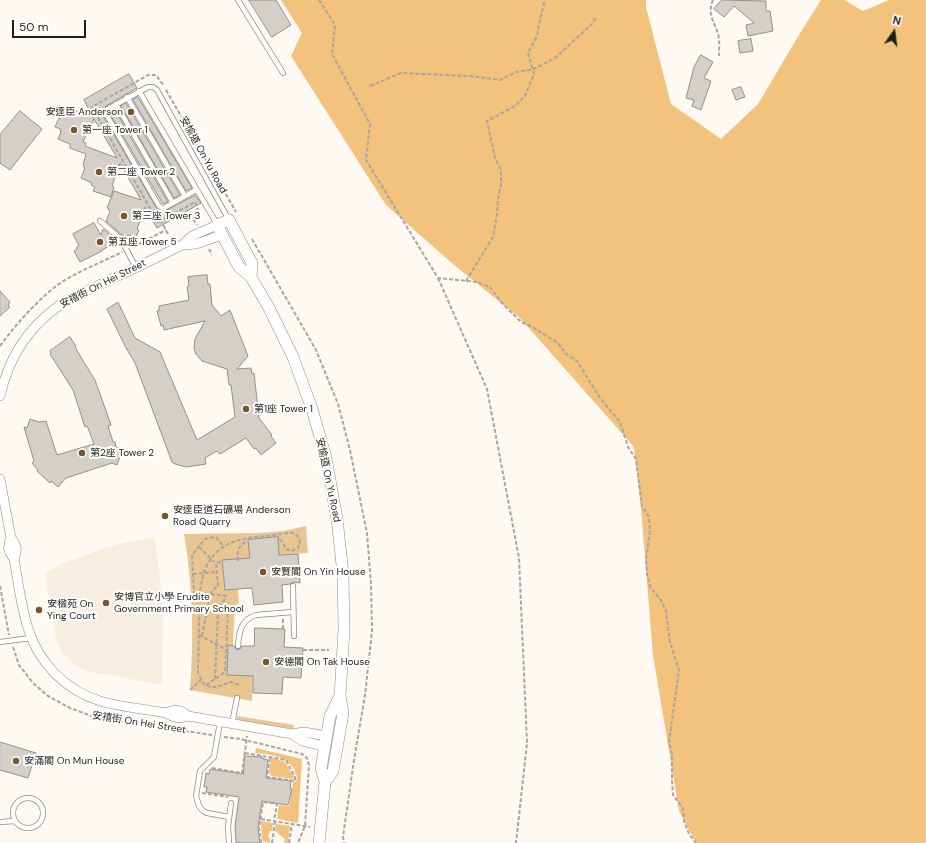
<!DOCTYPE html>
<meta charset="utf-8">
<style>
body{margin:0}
#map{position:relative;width:926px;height:843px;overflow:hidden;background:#fef9f2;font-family:"DM Sans",sans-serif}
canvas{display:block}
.north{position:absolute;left:874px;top:12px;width:40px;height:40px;-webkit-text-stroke:3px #fff;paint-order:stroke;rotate:14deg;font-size:11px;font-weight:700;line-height:16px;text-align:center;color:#201e1c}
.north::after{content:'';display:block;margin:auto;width:14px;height:18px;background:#201e1c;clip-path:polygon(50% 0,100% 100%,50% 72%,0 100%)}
.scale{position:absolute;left:12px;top:20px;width:74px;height:18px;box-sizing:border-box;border:2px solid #201e1c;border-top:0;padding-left:5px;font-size:12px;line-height:14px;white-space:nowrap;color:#201e1c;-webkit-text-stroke:3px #fff;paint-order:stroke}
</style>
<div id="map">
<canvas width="926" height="843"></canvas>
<div class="north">N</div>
<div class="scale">50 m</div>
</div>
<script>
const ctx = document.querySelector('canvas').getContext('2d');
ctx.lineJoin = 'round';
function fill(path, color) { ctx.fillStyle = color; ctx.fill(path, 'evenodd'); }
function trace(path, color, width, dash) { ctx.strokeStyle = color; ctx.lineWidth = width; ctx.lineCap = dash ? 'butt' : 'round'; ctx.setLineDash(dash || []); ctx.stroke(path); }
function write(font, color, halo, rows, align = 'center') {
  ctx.font = font + ' "DM Sans","Noto Sans TC",sans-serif'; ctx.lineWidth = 4; ctx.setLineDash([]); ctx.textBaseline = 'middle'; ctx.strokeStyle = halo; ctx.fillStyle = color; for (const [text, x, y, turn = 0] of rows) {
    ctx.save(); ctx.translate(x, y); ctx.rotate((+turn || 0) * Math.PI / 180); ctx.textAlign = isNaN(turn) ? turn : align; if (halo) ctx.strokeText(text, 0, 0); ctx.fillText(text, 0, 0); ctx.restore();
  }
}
fill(new Path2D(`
 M155,537L161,586L163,620L162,685L86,671L73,664L63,653L56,639L45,573L64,563L105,548L126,542Z`), '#f8eee0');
fill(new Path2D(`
 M306,526L308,553L279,555L277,537L251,539L248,540L250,558L222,561L225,590L238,589L239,604L235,605L233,646H228L227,675L253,676L252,701L190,690C194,638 193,586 184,534L260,533L283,531Z
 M237,716L294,725L293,729L237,720Z`), '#e9c591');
fill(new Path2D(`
 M281,0H646V7L671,104L721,139L758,104L799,35L821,0H844L863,11L889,0H926V843H696L679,811L653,655L641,508L634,447L520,318L454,265L386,205L291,56L302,33Z
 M256,748L302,759L298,823L277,819L279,805L289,806L293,782H296L297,776L294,771L295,770C287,757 272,754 255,753Z
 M271,758L285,762L294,777L293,779L271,776L269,772Z
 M261,821L273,823L272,831H270L268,837L270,838V843L262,841Z
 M276,824L290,826L288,843H284L285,839L275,831Z`), '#f3c27c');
const building = new Path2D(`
 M249,0H276L291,25L272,37Z
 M722,0L766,1V11H770L773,31L748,36L746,25L754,23L734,6L724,17L714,9Z
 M751,39L753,51L740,53L738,41Z
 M701,55L713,62L704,78L711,81L701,110L692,106L694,100L686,98L694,67Z
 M129,74L137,88L106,106L103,113V116L157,209L162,212L165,211L195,195L201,203L157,228L145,207L137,229L139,230L136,237H134L128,235L126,237L123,236L106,221L110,212L109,211V209L107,208L114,191L141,200L120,163L112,186L114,187L111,197L93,191L95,187L91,185L92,183L81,178L85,168H84V166L83,165L86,154L70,148V144L58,139L61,132H60L61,129L55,127L59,118L60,119L61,117L66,118L67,115L68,116L71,109L93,117L84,100ZM94,119L116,156L117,158L85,146L86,143L83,142L89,128L91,129Z
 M741,87L745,97L736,100L732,90Z
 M138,97L192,188L186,191L133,100Z
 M126,103L180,195L174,198L121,106Z
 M115,110L168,202L163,204L110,114Z
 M20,111L42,129L10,170L0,163V135Z
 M94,223L101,235L103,229L108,233L114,243L102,250V251L80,262L74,251L77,249V247L79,246L73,234Z
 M207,275L208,284H210L212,305L221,316L230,310L248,356L237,369L251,368L252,374L254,373L259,418L272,435L271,436L276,443L261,455L256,448L254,449L246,438L220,454L217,451L205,458L206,464L186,467L175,464L172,462L135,363L125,346L107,309L118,302L135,338L160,352L197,440L235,417L231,385H229L227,369L202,361L196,354L194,349L195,339L205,321L164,330L163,325L161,326L157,311H159V306L189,300L187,287L189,286L188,277Z
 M0,291L10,302L8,305L10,307L0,316Z
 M70,337L76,346L75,347L82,359L95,380L111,425L108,426L113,442H115L116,447L122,449V451L117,465L112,463L66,478L58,487L51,481L50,483L37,471L38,470L32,463L34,461L24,427L27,428L30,419L39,422L46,421L57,455L94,444L88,428L87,426L85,427L73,390L50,354L51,352L50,351Z
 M278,537L279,555L298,554L300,583L293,582L290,584L282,585L283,602L254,605L252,588L225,590L222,560L250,558L248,540Z
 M255,628L285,629L284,647L303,648L301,678L283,677L282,694L253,693V676L227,675L228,645L234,646L236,649L238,650L241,648L242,646H254Z
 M0,742L36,753L28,778L0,770Z
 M245,756L262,757L261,758L268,760L266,778L291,781L290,789H292L288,805L262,801L258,828L260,843H236L235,826L239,797L206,792L207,787H204L206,773L209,774L210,769L243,774Z`);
fill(building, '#d4cfc8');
trace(building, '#949089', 1);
const service = new Path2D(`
 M238,0L283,73
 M139,91L217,224
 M127,97L185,196
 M116,104L173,203
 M196,190L164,208H162L159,206L106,114L108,109L148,87H153L157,90L229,220
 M100,221L121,239L136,268
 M293,586L294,636
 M0,642L31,638
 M238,646C239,631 241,620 256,615L293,612
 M220,722L214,757L200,771L196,796L199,806L203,811L207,813L229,817
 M232,724L237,698
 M13 813a15 15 0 1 1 30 0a15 15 0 1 1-30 0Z
 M1,822L14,821
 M229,843L228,827L231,803`);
const minor = new Path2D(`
 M182,245L196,244L222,235
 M0,396C9,356 31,323 66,301C82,292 100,285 116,277C138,267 160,256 182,245L192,236L217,225
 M0,479L11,538C17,545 18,550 14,559
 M11,538C7,547 8,551 14,559C18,580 21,607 28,628C38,662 65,690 100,701C121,707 145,709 166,713C174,718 179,719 188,716L292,734L304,732L326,736
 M166,713C176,709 181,709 188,716
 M292,734L302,741L324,746`);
const tertiary = new Path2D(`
 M251,277L252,263L229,220L217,225L239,267L251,277L269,308L293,357L312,409L326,458L337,519L343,574L344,630L340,696L343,713L333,771L325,782
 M319,843L325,782L321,768L322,763L330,716L340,696`);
trace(service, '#8f8a84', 6);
trace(minor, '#8f8a84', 10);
trace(tertiary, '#8f8a84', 12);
trace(new Path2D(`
 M319,0L335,25L332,54L370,124L366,160L438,278L477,282L490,287L501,302L521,322L534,328L558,343L566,354L577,361L600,398L620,422L628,447L636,459L642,506L649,517L650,531L646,559L647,574L650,587L661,600L666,611L670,642L679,670L669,741L672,754V781L673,795L683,808L684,821L689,834L696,843
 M713,0C707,13 714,22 718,34C720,40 719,49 719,56
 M370,86L401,73L469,76L500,80L516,72L534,69L555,58L592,24L596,17
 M166,90L236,212
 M161,221L158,222L92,107L148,75H156L164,86
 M168,234L161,221L195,202L198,210L194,220L197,225
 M142,236L145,241
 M252,239L316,350L338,404L350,450L367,533L371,584L372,631L365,695L354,760L343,837L344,843
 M133,247L166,230
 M209,249L212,255
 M438,278L487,389L519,558L527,743L516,843
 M466,281L493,237L497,214L498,199L501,185V170L495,158L487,121L515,106L525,96L534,74L528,53L537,36L540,19L545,0
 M0,346C16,324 35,303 56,286C76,272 100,263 122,252
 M199,547L215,563
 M238,561C237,552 238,544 248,541
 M193,574L216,572
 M0,586L9,635
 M191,601L199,600
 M283,629V618
 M199,635L225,649
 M202,636L210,596L212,591L218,586L216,563L222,562
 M13,647L19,665L33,683L48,696L70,708L94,717L212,735
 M303,650H329
 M215,679L218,613L226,596L194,592L192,555L205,539L216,537L224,547
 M206,685L225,672L228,610L221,607
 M239,685L231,682L217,687H210L203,683L198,673C198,656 199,638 199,621C200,590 198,556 233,542C246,537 261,537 275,535C285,534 297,528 300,542L298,548L292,551L286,549L282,541L278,539
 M190,690L201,680
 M224,737L241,739L302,754L307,758L309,765L305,826L298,843
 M245,753L286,760L295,777V781L267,777L270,756
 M212,768L242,773L247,736
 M202,793L228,797
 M261,819L310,827
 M261,843L259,828L263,802L277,804L274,821
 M272,843L275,821
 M289,843L292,824`), '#a9a5a0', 2, [4, 2]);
trace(service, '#fff', 4.5);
trace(minor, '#fff', 9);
trace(tertiary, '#fff', 11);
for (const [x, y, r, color] of [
 [131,112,4,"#74572a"],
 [74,130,4,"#74572a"],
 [99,172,4,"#74572a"],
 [124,216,4,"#74572a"],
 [100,242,4,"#74572a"],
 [246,409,4,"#74572a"],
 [82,453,4,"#74572a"],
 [165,516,4,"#74572a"],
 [263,572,4,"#74572a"],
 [106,603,4,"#74572a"],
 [39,610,4,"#74572a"],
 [266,662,4,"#74572a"],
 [16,761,4,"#74572a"]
]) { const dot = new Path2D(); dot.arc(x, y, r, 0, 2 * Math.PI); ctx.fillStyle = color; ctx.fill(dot); trace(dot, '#fff', 1.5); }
write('10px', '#201e1c', '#fff', [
 ["安達臣 Anderson",123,112,"right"],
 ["第一座 Tower 1",82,130],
 ["第二座 Tower 2",107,172],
 ["第三座 Tower 3",132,216],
 ["第五座 Tower 5",108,242],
 ["第1座 Tower 1",254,409],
 ["第2座 Tower 2",90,453],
 ["安達臣道石礦場 Anderson",173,510],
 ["Road Quarry",173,522],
 ["安賢閣 On Yin House",271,572],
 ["安博官立小學 Erudite",114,597],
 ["Government Primary School",114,609],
 ["安楹苑 On",47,604],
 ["Ying Court",47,616],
 ["安德閣 On Tak House",274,662],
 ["安滿閣 On Mun House",24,761]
], 'left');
write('10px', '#201e1c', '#fff', [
 ["安愉道 On Yu Road",203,155,61],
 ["安禧街 On Hei Street",103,284,-27],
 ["安愉道 On Yu Road",328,480,78],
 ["安禧街 On Hei Street",139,723,9]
]);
</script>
